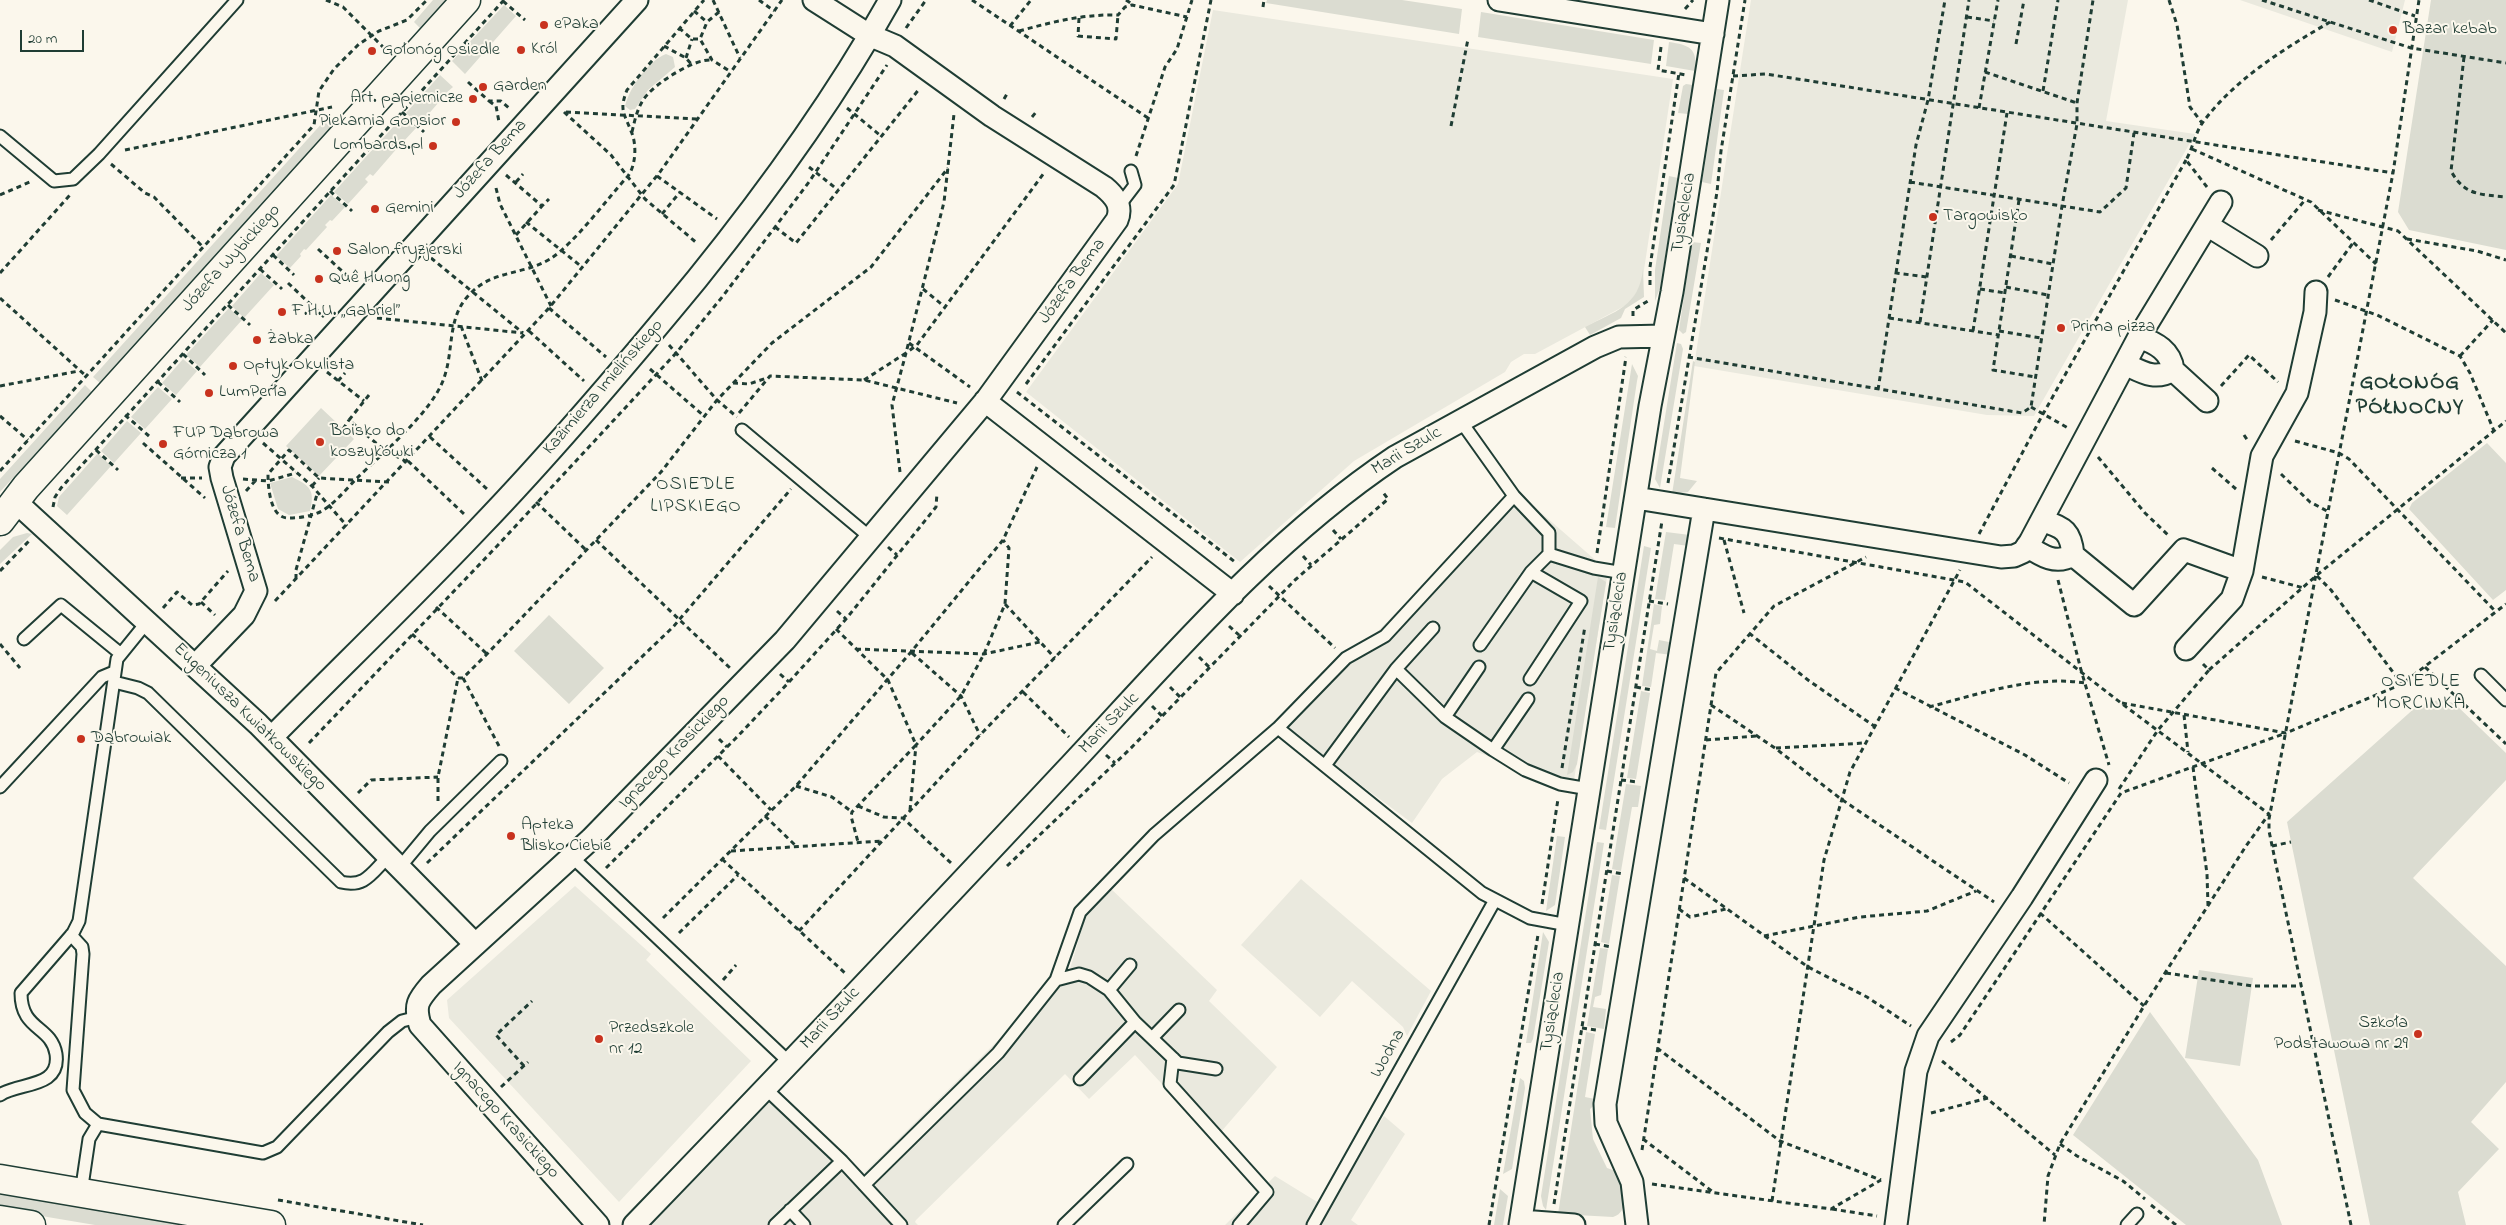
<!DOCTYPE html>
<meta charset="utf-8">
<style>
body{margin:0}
#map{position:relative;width:2506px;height:1225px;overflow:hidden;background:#fbf7ec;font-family:"Indie Flower",sans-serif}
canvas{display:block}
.scale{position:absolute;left:20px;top:30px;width:64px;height:22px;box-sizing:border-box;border:2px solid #1f3d34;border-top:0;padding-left:6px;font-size:15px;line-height:18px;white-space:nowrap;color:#1f3d34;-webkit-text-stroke:4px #fbf7ec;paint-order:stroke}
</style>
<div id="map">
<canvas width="2506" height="1225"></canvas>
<div class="scale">20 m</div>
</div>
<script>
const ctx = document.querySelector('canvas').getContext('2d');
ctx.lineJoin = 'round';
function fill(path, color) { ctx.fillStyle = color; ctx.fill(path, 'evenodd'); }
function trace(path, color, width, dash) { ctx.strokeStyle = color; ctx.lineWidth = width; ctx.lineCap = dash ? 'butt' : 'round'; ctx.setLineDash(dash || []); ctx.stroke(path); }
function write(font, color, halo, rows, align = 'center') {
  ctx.font = font + ' "Indie Flower",sans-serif'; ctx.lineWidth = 4; ctx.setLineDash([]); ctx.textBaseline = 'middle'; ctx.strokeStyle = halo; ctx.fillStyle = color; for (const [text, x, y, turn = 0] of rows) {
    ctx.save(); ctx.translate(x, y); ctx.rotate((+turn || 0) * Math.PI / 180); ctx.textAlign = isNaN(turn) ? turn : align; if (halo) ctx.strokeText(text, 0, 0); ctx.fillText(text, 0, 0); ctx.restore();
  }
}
fill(new Path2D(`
 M1751,0H2128L2106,121L2195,134L2034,416L1987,415L1694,366Z
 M2240,0H2405L2392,52Z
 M1213,10L1673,79L1642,283L1630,303L1535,354H1524L1511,362L1505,372L1354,461L1240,562L1026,392L1178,184Z
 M1515,490L1608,571L1573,786L1477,752L1442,779L1412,823L1284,728Z
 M1301,879L1431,991L1407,1036L1403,1027L1352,981L1320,1017L1241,945Z
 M575,886L651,954L646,960L751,1061L619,1202L449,1018L447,1000Z
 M1108,886L1217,990L1209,1001L1277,1067L1214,1140L1135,1055L1089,1099L1065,1074L916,1220L915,1222L918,1225H650L778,1091L864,1173L1070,969L1089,905Z
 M1384,1116L1405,1134L1351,1220L1358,1225H1225L1275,1176L1327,1208Z`), '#eae9de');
fill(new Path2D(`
 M433,0H446L420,28L414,22Z
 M1267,0H1402L1462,9L1459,34L1266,3Z
 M2431,0H2506V250L2409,230L2398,212Z
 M504,5L516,16L465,74L452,61Z
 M1481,12L1654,40L1651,64L1478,37Z
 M1669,42C1689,45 1698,48 1695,71L1666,66Z
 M666,54L673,57L675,67L648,90L635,109L630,110L625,106C630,87 648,61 666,54Z
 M440,75L453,87L438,100L439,102L419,125L406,113Z
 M1686,84L1693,85L1688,114L1678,113L1683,86Z
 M1717,89L1724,90L1711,184L1702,182Z
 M403,116L416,128L404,141L401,139L397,144L399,146L373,176L370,174L365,179L368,182L348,204L334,192Z
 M324,121L331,128L100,383L93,377Z
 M1669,176L1678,178L1660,288L1655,301V270Z
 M331,195L345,207L332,221L330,220L325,225L327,227L306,250L304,249L300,254L301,256L290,268L276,256Z
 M1692,242L1701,243L1686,332L1683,334L1679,330Z
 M1643,269L1644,297L1625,309L1621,318L1590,335L1585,327C1615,311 1639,307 1643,269Z
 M261,273L274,285L244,318L232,306Z
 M229,308L242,320L200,367L186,355Z
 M1677,343L1681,344L1683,349L1660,488L1655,479Z
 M183,359L197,371L176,395L162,383Z
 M1693,361L1695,362L1680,478L1697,481L1688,492L1672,494Z
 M1632,364L1638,376L1637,381L1615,528L1606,527Z
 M85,385L92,392L0,492V479Z
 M158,387L172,399L145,429L131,417Z
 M321,408L354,439L319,476L286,446Z
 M127,421L141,433L114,463L101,451Z
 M2487,443L2506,463V590L2493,600L2409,509L2412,503Z
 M98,453L111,466L67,515L57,506L59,497Z
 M292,477C311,486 315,491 310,511L289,515L278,509L270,483Z
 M1666,532L1690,535L1689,546L1674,544L1665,600L1655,599Z
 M27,533L32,534L0,564V550L13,537Z
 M1644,546L1651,548L1606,830L1599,829Z
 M1598,577L1606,582L1577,764L1573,772L1567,775Z
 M1654,604L1662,606L1660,624L1654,625L1650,649L1657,651L1659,640L1674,643L1672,655L1656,653L1651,687L1642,686Z
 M549,615L604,668L569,704L514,651Z
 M1641,691L1650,693L1636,779L1627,778Z
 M2438,700L2454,703L2506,753V780L2413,878L2506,966V1082L2471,1122L2499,1149L2458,1192L2466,1225H2370L2287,822L2417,706Z
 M1626,784L1641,786L1638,807H1632L1621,871L1612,869Z
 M1557,836L1565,837L1555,905L1546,911Z
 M1597,842L1604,843L1546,1210L1543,1206L1541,1196Z
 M1612,875L1620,876L1609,944L1601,942Z
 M1543,932L1549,942L1533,1039L1531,1043H1526Z
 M1600,948L1608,949L1601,995L1595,997L1593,1007L1606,1009L1604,1029L1587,1026Z
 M2199,970L2253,978L2240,1066L2185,1058Z
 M2150,1012L2258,1160L2282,1225H2186L2073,1135Z
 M1586,1032L1595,1034L1585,1097L1600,1100L1590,1109L1593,1139L1607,1168L1619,1172C1624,1185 1631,1212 1613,1217L1558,1214Z
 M1520,1078L1524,1081L1525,1088L1512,1169L1503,1174Z
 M1500,1189L1508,1196L1503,1225H1494Z
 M0,1193L189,1225H95L0,1209Z`), '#dbdcd1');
const lane = new Path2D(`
 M0,136L54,181L73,179L99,154L237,0
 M1119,206L1135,185L1131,171
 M742,430L871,538
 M1549,554L1594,568L1624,573
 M24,639L61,605L121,654
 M1480,645L1531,572L1549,554V533L1514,496
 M1396,669L1445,717L1493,750L1525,770L1560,784L1589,789
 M2481,675L2506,700
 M1530,679L1581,601L1531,572
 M114,682L138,688L148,693L341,882C366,888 372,872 389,856
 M1445,717L1479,667
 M1278,728L1346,658L1385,636L1514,496L1460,420
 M1493,750L1528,699
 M1326,764L1396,669L1433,628
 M0,787L102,677L114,672
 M572,857L790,1063
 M400,867L430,831L501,761
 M71,935L82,947L83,954L73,1090L85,1113L98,1124
 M1056,980L1079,974L1089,977L1109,990L1135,1022L1178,1063L1216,1069
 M1109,990L1130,965
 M1152,1038L1179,1010
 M1173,1058L1170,1084L1267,1192L1239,1225
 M1080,1079L1135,1022
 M766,1089L842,1161L901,1225
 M0,1095C18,1082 61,1089 56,1054C51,1025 21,1031 21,993L73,933L79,921L117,659L147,622
 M864,1185L998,1053L1056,980L1080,912L1154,835L1278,728L1482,893L1530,918L1568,925
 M81,1193L89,1139L98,1124L263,1153L277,1147L388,1032L402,1021L418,1017
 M790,1210L804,1225
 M775,1225L842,1161
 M1064,1225L1127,1164
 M1313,1225L1495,900
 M2127,1225L2137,1214`);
const street = new Path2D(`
 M1499,0L1713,34
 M2207,225L2257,256
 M2139,337C2156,343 2171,351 2173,370
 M2125,364C2142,372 2155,381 2173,370L2207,401
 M985,401L1233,594
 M1636,498L2001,557L2014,556L2023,552L2030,542L2139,337L2221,202
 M15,501L258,724L475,944
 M2043,521C2064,527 2071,532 2073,555
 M2027,546C2042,556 2056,565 2073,555L2134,605L2184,550L2242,571
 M2186,649L2232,599L2242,571L2262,456L2297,393L2315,312L2316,292
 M195,666L244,615L256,591L222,478L220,467L224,456L637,0
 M272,737C341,667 412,599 480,527C556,448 627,364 697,279C768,191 835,99 890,0
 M1521,1221L1574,1225
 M598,1225L420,1025C414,1005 418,1000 431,985L591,839L785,640L987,399L1117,220C1123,206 1115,196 1104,187L992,116L895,46L869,35L814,0
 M634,1225C779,1075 922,924 1065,771C1168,661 1269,541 1395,457L1595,347L1619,337L1663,336
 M1520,1225L1650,406L1672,292L1718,0
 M1637,1225L1632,1182L1606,1123L1605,1104L1704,509
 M1896,1225L1916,1071L1928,1036L2022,897L2096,780`);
const secondary = new Path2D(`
 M0,521L26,487L466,0
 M0,1179L271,1225
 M0,1220L31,1225`);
trace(lane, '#1f3d34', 15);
trace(street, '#1f3d34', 25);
trace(secondary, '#1f3d34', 31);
trace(new Path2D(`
 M326,0L343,7L385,49
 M713,0L740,58
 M759,0L774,11
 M972,0L1148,118
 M1126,0L1132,4
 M2169,0L2177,25L2190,107L2202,123
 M2262,0L2411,48L2506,63
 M2369,0L2415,16
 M503,1L525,20
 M1263,7L1264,0
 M1685,9L1693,0
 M694,11L707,22
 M719,12L707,22L700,39L712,60L731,72
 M1967,17L1994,21
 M1079,18L1078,36L1116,39L1118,15
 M1010,26L1031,0
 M679,28L692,39H700
 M906,28L926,0
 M1019,31C1052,22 1084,14 1118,15L1125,7L1132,5L1187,17
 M2016,44L2024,0
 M664,46L686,58L692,65
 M1661,47L1658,70L1686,75
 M2464,57L2451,171C2465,196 2480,194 2506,197
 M686,58L692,39
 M1985,72L2077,103
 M1733,76L1766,74L2393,173
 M468,82L489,101H501L510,109
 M2043,91L2058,0
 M1004,99L1008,92
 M489,101L496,106L499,122
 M847,108L881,136
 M1979,108L1998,0
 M402,112L424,132
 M564,112L611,155L645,199L698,244
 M566,112L697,119
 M1032,117L1037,111
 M1451,126L1468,39
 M632,132C635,119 638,105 647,95C658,82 695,58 712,60
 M2192,149L2311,202L2376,264
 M125,150L332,107
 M1136,156L1165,67L1177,49L1192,0
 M111,164L145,193L154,197L203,247
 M809,167L838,190
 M506,175L542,206L549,199
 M657,176L717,219
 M516,182L523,174
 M1910,182L2100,212L2126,188L2134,133
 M2207,187L2186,160C2193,148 2195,133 2203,122C2236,78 2284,49 2330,22
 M496,188L500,204L551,306
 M330,191L352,211
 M0,195L32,181
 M2019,200L1993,370L2035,377
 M2318,210L2398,231L2506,333
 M662,214L680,192
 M526,222L582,267
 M775,227L796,243L920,88
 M516,235L542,206
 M2407,239L2477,251L2506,260
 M2271,240L2305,200
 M318,249L354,282
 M273,255L294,275
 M2011,256L2053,264
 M431,258L523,333
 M260,269L282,289
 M0,273L70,195
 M1896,273L1916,145L1928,100L1945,0
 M2328,277L2353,243
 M288,283L324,317
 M1650,285V267L1679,73
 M2006,287L2048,295
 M923,289L945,307
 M1980,289L2005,293
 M0,298L86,376
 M2335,300L2377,315L2460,356L2470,373L2494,431
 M228,305L250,325
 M549,308L606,357
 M1633,316V310L1648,301
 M377,318L523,333
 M1889,318L1999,335
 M1920,322L1969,0
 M461,326L482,381
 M529,331L584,381
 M1973,331L2007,113
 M1999,331L2041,338
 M909,343L970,387
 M669,345L717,400L737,417
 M183,354L205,375
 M2460,356L2493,320
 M1688,357L2022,413L2031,407L2062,206L2077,124V103L2093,0
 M650,369L704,416
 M327,372L364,401
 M864,380L906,353L944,202L954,114
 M338,381L345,373
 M158,382L180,402
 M733,383L749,384L767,378
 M1026,384L1174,185L1211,0
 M0,386L79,371
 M2221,386L2249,355L2278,382
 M1878,390L1896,273L1927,277
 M1017,392L1235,562
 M369,395L349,420L383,449L407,462
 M2031,407L2068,428
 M739,413L770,376L864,380L957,403
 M125,415L149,436
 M0,416L28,440
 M343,429L349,420
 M2244,435L2248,441
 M430,437L487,489
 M2295,441L2339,453L2349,459L2496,612
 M143,443L205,498
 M263,443L312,486L347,526
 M96,450L118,470
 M2098,457L2145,513L2169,536
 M408,461L464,514
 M2212,468L2236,489
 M0,471L314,125L319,91L334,69L359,44L379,31L407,20L427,0
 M900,472L892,405L906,353L917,345L1044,173
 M2281,474L2310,502L2329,512
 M181,478H202
 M243,479L268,481L296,473
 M389,482L319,478L289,450L268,474C268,487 270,518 288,518C300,518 315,516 325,509C337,501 347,488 357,478C382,454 433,411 444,378C454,350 447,319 468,296C492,269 522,276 550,259C574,244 607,199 628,176C636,165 637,144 631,131C624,113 619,110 627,90L704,0
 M1668,483L1717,192L1721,151L1745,0
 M312,486L319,478
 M246,491L256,480
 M536,502L586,550
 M53,507L55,497L61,488L504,0
 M1333,530L1341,539
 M1979,534L2043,414L2186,160
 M1719,538L1965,582L2121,703L2269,814L2246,846L2144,1006L2060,1144L2048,1176L2044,1225
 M596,540L730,668
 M1724,540L1744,613
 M888,547L897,555
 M1597,553L1626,357
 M1303,556L1311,565
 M0,571L29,541
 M2317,576L2331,590L2402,684
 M2262,577L2304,588
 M296,579V570L317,494
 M2058,580L2081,670L2109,765
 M1269,586L1335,648
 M275,601L549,308L660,172L782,0
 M1649,601L1668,604
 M201,602L215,615
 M1005,604L1055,658
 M436,607L487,654
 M163,608L177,592L192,605L199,604L228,571
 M837,611L846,619
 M1229,626L1239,635
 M836,629L888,680L916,745L852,812L851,816L858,842
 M1749,633L1808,680L1874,726
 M412,634L458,678
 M0,644L20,668
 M856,649L984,654L1040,642
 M912,653L961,696L980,735
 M1199,657L1209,667
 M2425,667L2506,744
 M2209,670L2317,575L2506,421
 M780,674L789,682
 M458,678H463L487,654L661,472L717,400L772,343L871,267L948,168
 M463,678L499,746
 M1170,687L1180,697
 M1636,687L1652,690
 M1895,688L2025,755L2069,783
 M1023,692L1069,737
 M2122,703L2286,733L2402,684L2506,604
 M1711,705L1775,748L1841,799L1994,902
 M1152,706L1162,716
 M1929,707C1979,694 2033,675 2085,683
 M2184,715L2188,752
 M719,739L727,747
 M1706,740L1756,736
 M309,743L498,545L677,352L723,296L809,182L887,65
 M1776,748L1864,743
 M1106,755L1115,763
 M718,756L771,810
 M2193,767L2207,874L2208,906
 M1562,768L1585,626
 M1621,780L1638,782
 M796,786L832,797L852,812
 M2119,789L2158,730L2209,670L2201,662
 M358,793L371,780L438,777
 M438,801V777L458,678
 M858,806L884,817L903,818L951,863
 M910,810L916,745L961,696L984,654L1005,604L1009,548L1003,540
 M765,816L796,846
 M2272,846L2291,842
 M731,851L882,841
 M722,859L846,974
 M427,863L673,627L791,489
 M1007,866L1130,749L1295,580L1388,499L1382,491
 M606,868L738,736L789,682L846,619L936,507L937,493
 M1607,871L1623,874
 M1684,878L1808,967L1867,997L1911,1026
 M1542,904L1558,799
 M1679,909L1690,917L1726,909
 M2040,913L2144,1006
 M663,918L796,786L911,652L1003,540L1037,467
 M799,931L980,735L1152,557
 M679,933L738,875
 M1764,936L1860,917L1927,911L1976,891
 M1595,944L1612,947
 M2166,973L2252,986H2302
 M723,980L736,965
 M1582,1028L1596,1030
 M1951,1042L1960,1035L2121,793L2286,733
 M1657,1048L1780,1141L1881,1180
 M1942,1061L2055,1155
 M524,1066L496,1035L532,1001
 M501,1087L528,1062
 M1931,1113L1988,1098
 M1643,1139L1713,1192
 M2060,1144L2077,1156L2123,1181L2145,1199
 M1642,1150L1716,673L1774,606L1866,557
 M1652,1184L1831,1209L1881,1180
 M278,1200L423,1225
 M1772,1201L1824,860L1850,772L1960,570
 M1554,1204L1662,521
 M2151,1205L2176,1225
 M1832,1209L1877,1216
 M1489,1225L1538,935
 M2351,1225L2269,831V819L2393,173L2419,0`), '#1f3d34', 3, [5, 4]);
trace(lane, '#fbf7ec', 11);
trace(street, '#fbf7ec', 21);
trace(secondary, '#fbf7ec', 28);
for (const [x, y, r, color] of [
 [544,25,5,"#c8321e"],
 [2393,30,5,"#c8321e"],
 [521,50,5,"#c8321e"],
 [372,51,5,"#c8321e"],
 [483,87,5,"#c8321e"],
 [473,99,5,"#c8321e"],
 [456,122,5,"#c8321e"],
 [433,146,5,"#c8321e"],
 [375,209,5,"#c8321e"],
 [1933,217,5,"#c8321e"],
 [337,251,5,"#c8321e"],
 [319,279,5,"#c8321e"],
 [282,312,5,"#c8321e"],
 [2061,328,5,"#c8321e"],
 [257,340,5,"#c8321e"],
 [233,366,5,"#c8321e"],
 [209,393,5,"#c8321e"],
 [320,442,5,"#c8321e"],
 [163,444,5,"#c8321e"],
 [81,739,5,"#c8321e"],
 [511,836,5,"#c8321e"],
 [2418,1034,5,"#c8321e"],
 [599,1039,5,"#c8321e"]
]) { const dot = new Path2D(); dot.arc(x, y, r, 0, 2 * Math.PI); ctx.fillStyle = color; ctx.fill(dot); trace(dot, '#fbf7ec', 2); }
write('18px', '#1f3d34', '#fbf7ec', [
 ["ePaka",554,25],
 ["Bazar kebab",2403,30],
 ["Król",531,50],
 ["Gołonóg Osiedle",382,51],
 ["Garden",493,87],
 ["Art. papiernicze",463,99,"right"],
 ["Piekarnia Gonsior",446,122,"right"],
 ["Lombards.pl",423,146,"right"],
 ["Gemini",385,209],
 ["Targowisko",1943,217],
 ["Salon fryzjerski",347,251],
 ["Quê Huong",329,279],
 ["F.H.U. „Gabriel”",292,312],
 ["Prima pizza",2071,328],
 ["Żabka",267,340],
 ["Optyk Okulista",243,366],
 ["LumPerła",219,393],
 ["Boisko do",330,432],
 ["koszykówki",330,453],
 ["FUP Dąbrowa",173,434],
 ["Górnicza 1",173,455],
 ["Dąbrowiak",91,739],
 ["Apteka",521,826],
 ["Blisko Ciebie",521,847],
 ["Szkoła",2408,1024,"right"],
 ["Podstawowa nr 29",2408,1045,"right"],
 ["Przedszkole",609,1029],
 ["nr 12",609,1050]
], 'left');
write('18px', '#1f3d34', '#fbf7ec', [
 ["Józefa Bema",491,160,-48],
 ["Tysiąclecia",1685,213,-81],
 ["Józefa Wybickiego",232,259,-48],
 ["Józefa Bema",1073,282,-54],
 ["Kazimierza Imielińskiego",604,388,-49],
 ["Marii Szulc",1407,452,-31],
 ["Józefa Bema",239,534,73],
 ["Tysiąclecia",1617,612,-81],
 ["Eugeniusza Kwiatkowskiego",249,718,44],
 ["Marii Szulc",1110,724,-46],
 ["Ignacego Krasickiego",675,753,-46],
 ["Tysiąclecia",1554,1012,-81],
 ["Marii Szulc",831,1019,-47],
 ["Wodna",1389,1054,-61],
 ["Ignacego Krasickiego",505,1121,48]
]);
ctx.letterSpacing = '1px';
write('19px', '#1f3d34', '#fbf7ec', [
 ["OSIEDLE",696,486],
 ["LIPSKIEGO",696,508],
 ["OSIEDLE",2421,683],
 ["MORCINKA",2421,705]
]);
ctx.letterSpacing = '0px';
ctx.letterSpacing = '1px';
write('bold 22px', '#1f3d34', '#fbf7ec', [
 ["GOŁONÓG",2410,384],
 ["PÓŁNOCNY",2410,409]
]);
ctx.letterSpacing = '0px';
</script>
